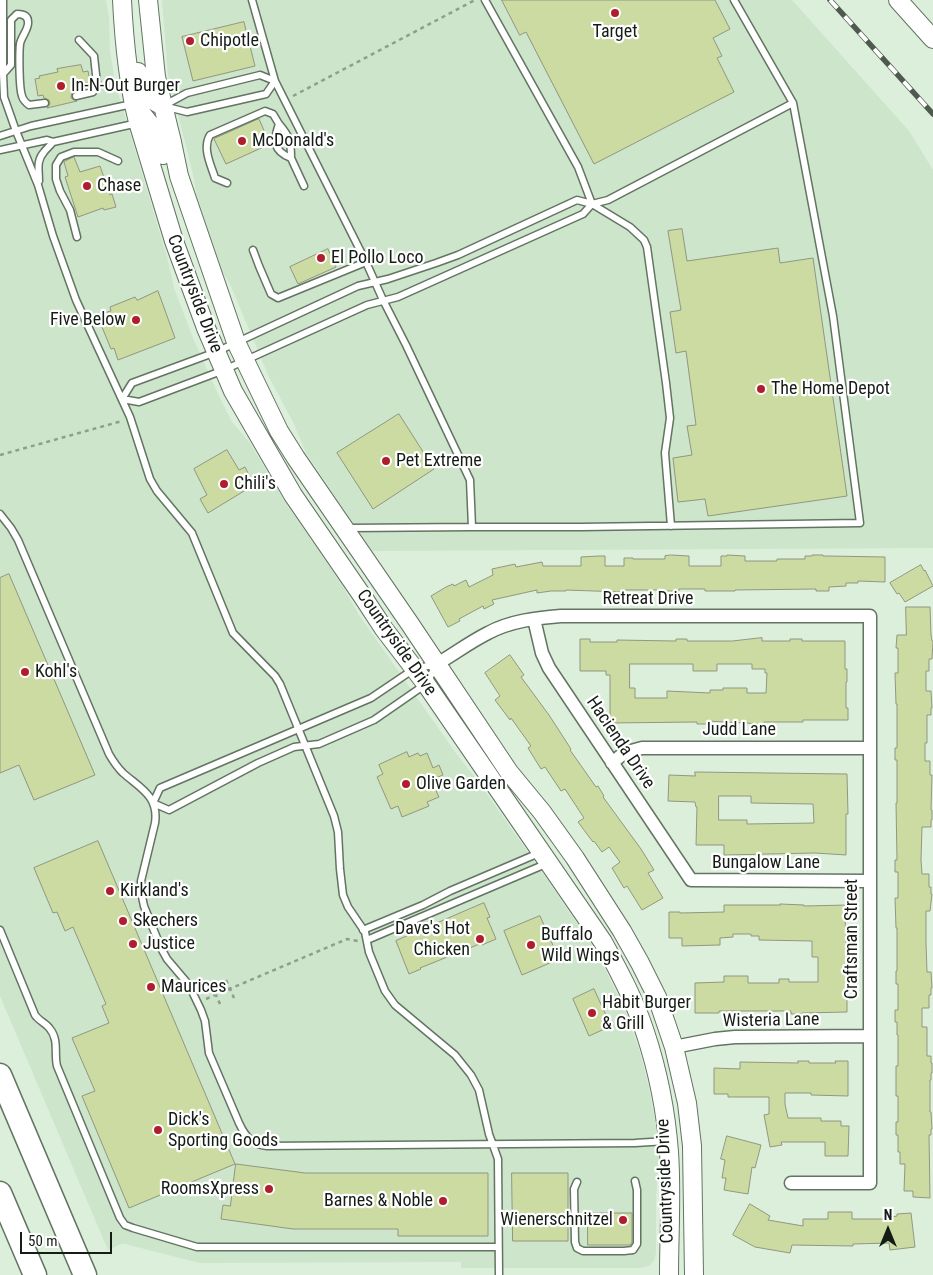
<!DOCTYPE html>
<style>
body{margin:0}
#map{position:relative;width:933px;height:1275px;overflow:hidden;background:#dcefdb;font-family:"Roboto Condensed",sans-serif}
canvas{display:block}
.north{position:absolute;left:863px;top:1205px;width:50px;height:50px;-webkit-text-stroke:4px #fff;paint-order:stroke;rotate:0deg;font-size:14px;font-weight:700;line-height:20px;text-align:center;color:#151c15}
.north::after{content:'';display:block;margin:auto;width:18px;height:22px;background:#151c15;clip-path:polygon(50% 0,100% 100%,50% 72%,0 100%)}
.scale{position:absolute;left:20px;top:1232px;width:92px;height:22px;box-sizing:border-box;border:2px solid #151c15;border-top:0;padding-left:6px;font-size:15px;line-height:18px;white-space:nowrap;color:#151c15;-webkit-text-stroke:4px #fff;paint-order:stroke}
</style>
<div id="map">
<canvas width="933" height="1275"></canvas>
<div class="north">N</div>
<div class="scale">50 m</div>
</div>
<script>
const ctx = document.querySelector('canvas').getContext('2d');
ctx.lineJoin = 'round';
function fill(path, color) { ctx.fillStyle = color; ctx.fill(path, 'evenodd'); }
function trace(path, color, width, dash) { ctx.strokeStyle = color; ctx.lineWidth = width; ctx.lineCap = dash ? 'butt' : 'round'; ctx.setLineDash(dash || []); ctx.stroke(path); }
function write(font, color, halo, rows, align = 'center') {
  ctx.font = font + ' "Roboto Condensed",sans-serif'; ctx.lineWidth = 4.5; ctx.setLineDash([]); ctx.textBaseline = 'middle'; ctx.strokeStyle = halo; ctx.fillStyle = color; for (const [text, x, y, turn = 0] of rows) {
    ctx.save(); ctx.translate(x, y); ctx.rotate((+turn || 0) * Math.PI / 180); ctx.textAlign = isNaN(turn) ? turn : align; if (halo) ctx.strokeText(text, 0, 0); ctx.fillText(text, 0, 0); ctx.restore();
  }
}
fill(new Path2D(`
 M0,0H106L109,18L110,52L116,86L167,257L174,288L193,338L217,392L232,422L250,443L283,499L342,585L359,615L455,752L480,784L548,881L595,950L605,969L625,1011L639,1049L649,1088L656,1127L659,1157L656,1197V1253L654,1261L649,1266L641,1268H461V1262L200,1263L125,1244H121L108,1250L0,996Z
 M162,0H792L909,131L933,170V548L372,551L306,453L293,422L269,377L230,284L218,265L198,205L193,174L168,75Z`), '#cce5cb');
const building = new Path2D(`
 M502,0H715L730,29L713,38L722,56L717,58L734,92L594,164L526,32L520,35Z
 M244,22L255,66L193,81L182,37Z
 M81,65L83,72L88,71L90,82L85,83L86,88L72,93L71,97L72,99L77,101L47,108L50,104L49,100L44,98L43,95L38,96L35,79L40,78L39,76L58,72L57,69Z
 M259,119L270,144L226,164L214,139Z
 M74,157L80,172L100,166L110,195L112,194L116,207L104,210L103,208L78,217L65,177L68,176L64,162Z
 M682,229L687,261L778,248L780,263L813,258L847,496L708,516L705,499L678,502L673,458L692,455L687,426L696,425L686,351L676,353L670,312L681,310L668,231Z
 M328,249L336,267L298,284L290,267Z
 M158,291L175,338L118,360L114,348L111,349L102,327L105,326L100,314L111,311L110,307L135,297L137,300Z
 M399,414L434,469L373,509L337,453Z
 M227,450L239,470L245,467L249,475L242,480L249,488L208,513L200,499L207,495L194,469Z
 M671,555L689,556V566H721V556H727V555L745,556V561H777V559H805V556H812V555H823V556H829L885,557V582L858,581V583H846V586L829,587V591H816V589L735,590V591H705V589H679V591H665V590H622V592L566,590V591H551L537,593V590L492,600L494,604L484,609L483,606L459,619L460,621L448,627L431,596L446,587L453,584L454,586L466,580L469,587L493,575L492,569L515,564L516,567L542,562L543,566H581V557L599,556H605V566H624V558H633V559H665V556Z
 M921,565L924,571L925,570L933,586L905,602L899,593L897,594L890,583Z
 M9,574L95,775L34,800L19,765L0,773V578Z
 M906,607H930L931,635L932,641H933L932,659H929V671H926V691H931L932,708H931V715H927V743H925V761H930V775H932L931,810H932V820H931V827H922L921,860L922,874H929V887H931V894H932L930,911H926V943L927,972H931L932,988H931V995H929V1008H922V1027H927V1056H931V1063H932V1073H931V1080H930V1112H931L932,1129H931V1135H929L930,1198L913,1197V1191H904L905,1164H900V1152H898V1135H896V1122H898V1096H896V1066H898V1035H897V1022H895V1010H898V984H896V971H897V928H896L895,898H898V872H895V860H897L896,803H897V760H895V748H897V704H896L895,673H898V648H896L897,635H906Z
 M762,638V641H790V639H802V641H845V669H847V682H846V708H848V720H803V722H764V724L707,721V724H697V722L610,723V675H606V671H580V639H590V642H617V640L676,641V639H687V641H732ZM630,664H693V671H717V664H752V669H765V673H767L766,693H747V688H723V690H710V693L667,691V698H635V688H630Z
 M510,655L524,675L521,677L549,715L571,749L570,750L596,787L598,786L604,796L603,797L641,849L654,870L648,873L663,898L642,910L627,886L624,888L612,868L620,862L609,847L602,852L594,841L593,842L578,822L584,818L565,789L561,791L545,767L541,769L528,748L531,746L511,718L510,720L495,700L500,696L485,673Z
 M407,752L409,757L418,753L420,756L427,753L433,768L439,765L443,775L431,780L439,797L427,802L429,806L402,817L398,806L391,809L377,777L383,774L379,765Z
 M695,772L847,774L848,814H846V855L815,853L724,855V845H696L697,807H696L695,802L668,801L669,775L695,776ZM719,796H751V803L813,804L814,823L747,824V820H719Z
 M98,841L235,1164L129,1208L82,1096L95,1091L72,1038L109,1023L102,1006L106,1004L73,927L65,931L57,912L53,913L34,868Z
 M484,903L490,917L487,918L496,939L482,945V943L420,968L421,969L409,974L396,941Z
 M780,904L804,905V906L848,905V916H845L846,943H847V1012L802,1013V1014H791V1011H719V1013H695V983L724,982V976H748V983H779V979H789V982H818V957H812V941L759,940V936H751V934H733V937L720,938V945L682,946V938H669V912H680V913L724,912V905H780Z
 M540,916L559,959L522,975L504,931Z
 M594,989L611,1026L589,1036L573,999Z
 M798,1061H809V1063H836L835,1061H848V1096L811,1095V1093H785V1104L788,1118H821V1121H841V1126H849L848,1156H825V1142H781L782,1145L770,1147L764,1115L769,1114V1097H728V1094H714V1068L740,1069V1062L798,1063Z
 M727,1136L761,1145L755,1168L752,1167L748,1194L724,1190L726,1178H722L725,1160L721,1159Z
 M236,1164L305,1173H488V1236H398V1229H293L221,1219L223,1205L230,1206Z
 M512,1173H568V1241H513Z
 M750,1204L770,1216L768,1220L803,1226V1219H828V1212H852V1219H887L886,1218L897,1216V1214L911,1213L915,1247L890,1250L889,1243L853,1244V1246L792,1245L790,1253L755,1247L733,1235Z
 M588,1213H632V1242L630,1245H588Z`);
fill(building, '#ccdba2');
trace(building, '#919780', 1);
const lane = new Path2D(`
 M3,0V74L4,97L16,131L38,185L53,236L76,300L130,417L150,479L157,491L192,533L233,633L275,676L280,684L334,816L338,832L340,869L343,895L348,907L365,932L369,952L385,991L395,1005L455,1055L471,1075L479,1090L489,1134L498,1159L499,1275
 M252,0L275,81L366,262L383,300L406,345L470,480L472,527
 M485,0L578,167L592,204
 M3,74L11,65V20L17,14C22,14 28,15 28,22C29,29 21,37 20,44C19,53 19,88 22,96C23,100 25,102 29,105L45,103
 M260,75L275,81L266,94L187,112L163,106L187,93Z
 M76,96L93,92L97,84L94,56L79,40
 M279,124C290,137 291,141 291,158
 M0,136L31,126L132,104
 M0,150L47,140L53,142L138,123
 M39,181C39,170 36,161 44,152C47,148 50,146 53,142
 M227,183L215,178C211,165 202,148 210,135L265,111L273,114L279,124C273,141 273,151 291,158L304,186
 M77,237L70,210L60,191L56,179V165L61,157L74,152H98L118,161
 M253,250L259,266L271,294L278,298L366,262
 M0,514L11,528L18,540L109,754C113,761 117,767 123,773C140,788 159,796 155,823L141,881V892L144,906L161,948L167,959L189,985L201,1010L205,1021L209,1053L239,1123C245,1136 252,1145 267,1146L635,1143L667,1141
 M671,526L665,453L670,418L666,383L647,247L644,240L630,227L592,204L577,200L458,255L436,263L388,279L358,286L216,352L132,383L122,399L139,402L224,370L367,305L398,297L583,214L592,204L608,200L793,103
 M348,528L472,527H581L860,523L833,316L793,103L734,0
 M437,664L426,684L374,720L319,744L294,747L258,763L169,810L153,803L160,788L371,698L414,669Z
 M0,930L35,1015C39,1021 46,1023 50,1029C59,1040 54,1053 57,1066L120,1218L125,1225L133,1228L197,1247H498
 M363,930L423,905L450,891L539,853
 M367,940L548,863
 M577,1182L574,1189L575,1242L577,1248L583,1251H624L633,1250L637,1244V1190L635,1181`);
const street = new Path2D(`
 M534,619L542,653L549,668L691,880L870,881
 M437,664C454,654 470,642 488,633C510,621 536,618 561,616H870V1183H791
 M612,763L624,753L642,748H870
 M674,1047L715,1039L735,1037L870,1036`);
const secondary = new Path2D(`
 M122,0C124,41 128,82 138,122L174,241L206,328L233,391L293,495L363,597L384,629L426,684L603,942C619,971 635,1001 645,1032C658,1071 666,1112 669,1152C672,1193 669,1234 669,1275
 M148,0L156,77L172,142L179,176L236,342L279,431L296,458L410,624L509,772L542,812L575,858L622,931L640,963L657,997L674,1047L687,1103L692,1146L694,1275
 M898,0L933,39
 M138,72C141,93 144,97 163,106
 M138,109L158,134L163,155`);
const highway = new Path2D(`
 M0,1075L85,1275
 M0,1193L35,1275`);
trace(lane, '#637462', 9);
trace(street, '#637462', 15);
trace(secondary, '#637462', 20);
trace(highway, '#637462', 25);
trace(new Path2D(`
 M293,96L475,0
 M0,455L122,421
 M226,980L234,998
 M212,986L220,1004
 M206,999L347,939L358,941`), '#909e8f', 2.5, [4, 4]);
trace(lane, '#fff', 6);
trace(street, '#fff', 12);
trace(secondary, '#fff', 18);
trace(highway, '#fff', 22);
const rail = new Path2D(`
 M830,0L933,114`);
trace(rail, '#4f5a4f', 5.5);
trace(rail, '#fff', 4, [11]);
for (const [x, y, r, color] of [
 [615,13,5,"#b01d2c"],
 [190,41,5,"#b01d2c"],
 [61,86,5,"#b01d2c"],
 [242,141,5,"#b01d2c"],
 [87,186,5,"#b01d2c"],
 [321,258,5,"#b01d2c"],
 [136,320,5,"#b01d2c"],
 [761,389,5,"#b01d2c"],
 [386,461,5,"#b01d2c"],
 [224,484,5,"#b01d2c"],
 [25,672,5,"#b01d2c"],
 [406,784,5,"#b01d2c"],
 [110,891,5,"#b01d2c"],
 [123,921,5,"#b01d2c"],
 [480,939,5,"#b01d2c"],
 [133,944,5,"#b01d2c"],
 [531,945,5,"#b01d2c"],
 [151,987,5,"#b01d2c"],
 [592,1013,5,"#b01d2c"],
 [158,1130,5,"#b01d2c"],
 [269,1189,5,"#b01d2c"],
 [443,1201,5,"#b01d2c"],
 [623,1220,5,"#b01d2c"]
]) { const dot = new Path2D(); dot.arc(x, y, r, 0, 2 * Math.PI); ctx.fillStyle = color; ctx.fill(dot); trace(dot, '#fff', 2); }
write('18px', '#151c15', '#fff', [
 ["Target",615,32,"center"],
 ["Chipotle",200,41],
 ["In-N-Out Burger",71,86],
 ["McDonald's",252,141],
 ["Chase",97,186],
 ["El Pollo Loco",331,258],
 ["Five Below",126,320,"right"],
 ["The Home Depot",771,389],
 ["Pet Extreme",396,461],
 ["Chili's",234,484],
 ["Kohl's",35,672],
 ["Olive Garden",416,784],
 ["Kirkland's",120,891],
 ["Skechers",133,921],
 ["Dave's Hot",470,929,"right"],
 ["Chicken",470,950,"right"],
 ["Buffalo",541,935],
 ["Wild Wings",541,956],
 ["Justice",143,944],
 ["Maurices",161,987],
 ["Habit Burger",602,1003],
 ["& Grill",602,1024],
 ["Dick's",168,1120],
 ["Sporting Goods",168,1141],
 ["RoomsXpress",259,1189,"right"],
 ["Barnes & Noble",433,1201,"right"],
 ["Wienerschnitzel",613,1220,"right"]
], 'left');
write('18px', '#151c15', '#fff', [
 ["Countryside Drive",194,294,69],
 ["Retreat Drive",648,599],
 ["Countryside Drive",396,643,55],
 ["Judd Lane",739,730],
 ["Hacienda Drive",620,743,56],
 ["Bungalow Lane",766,863],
 ["Craftsman Street",852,939,-90],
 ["Wisteria Lane",771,1021,-1],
 ["Countryside Drive",666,1181,-92]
]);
</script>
